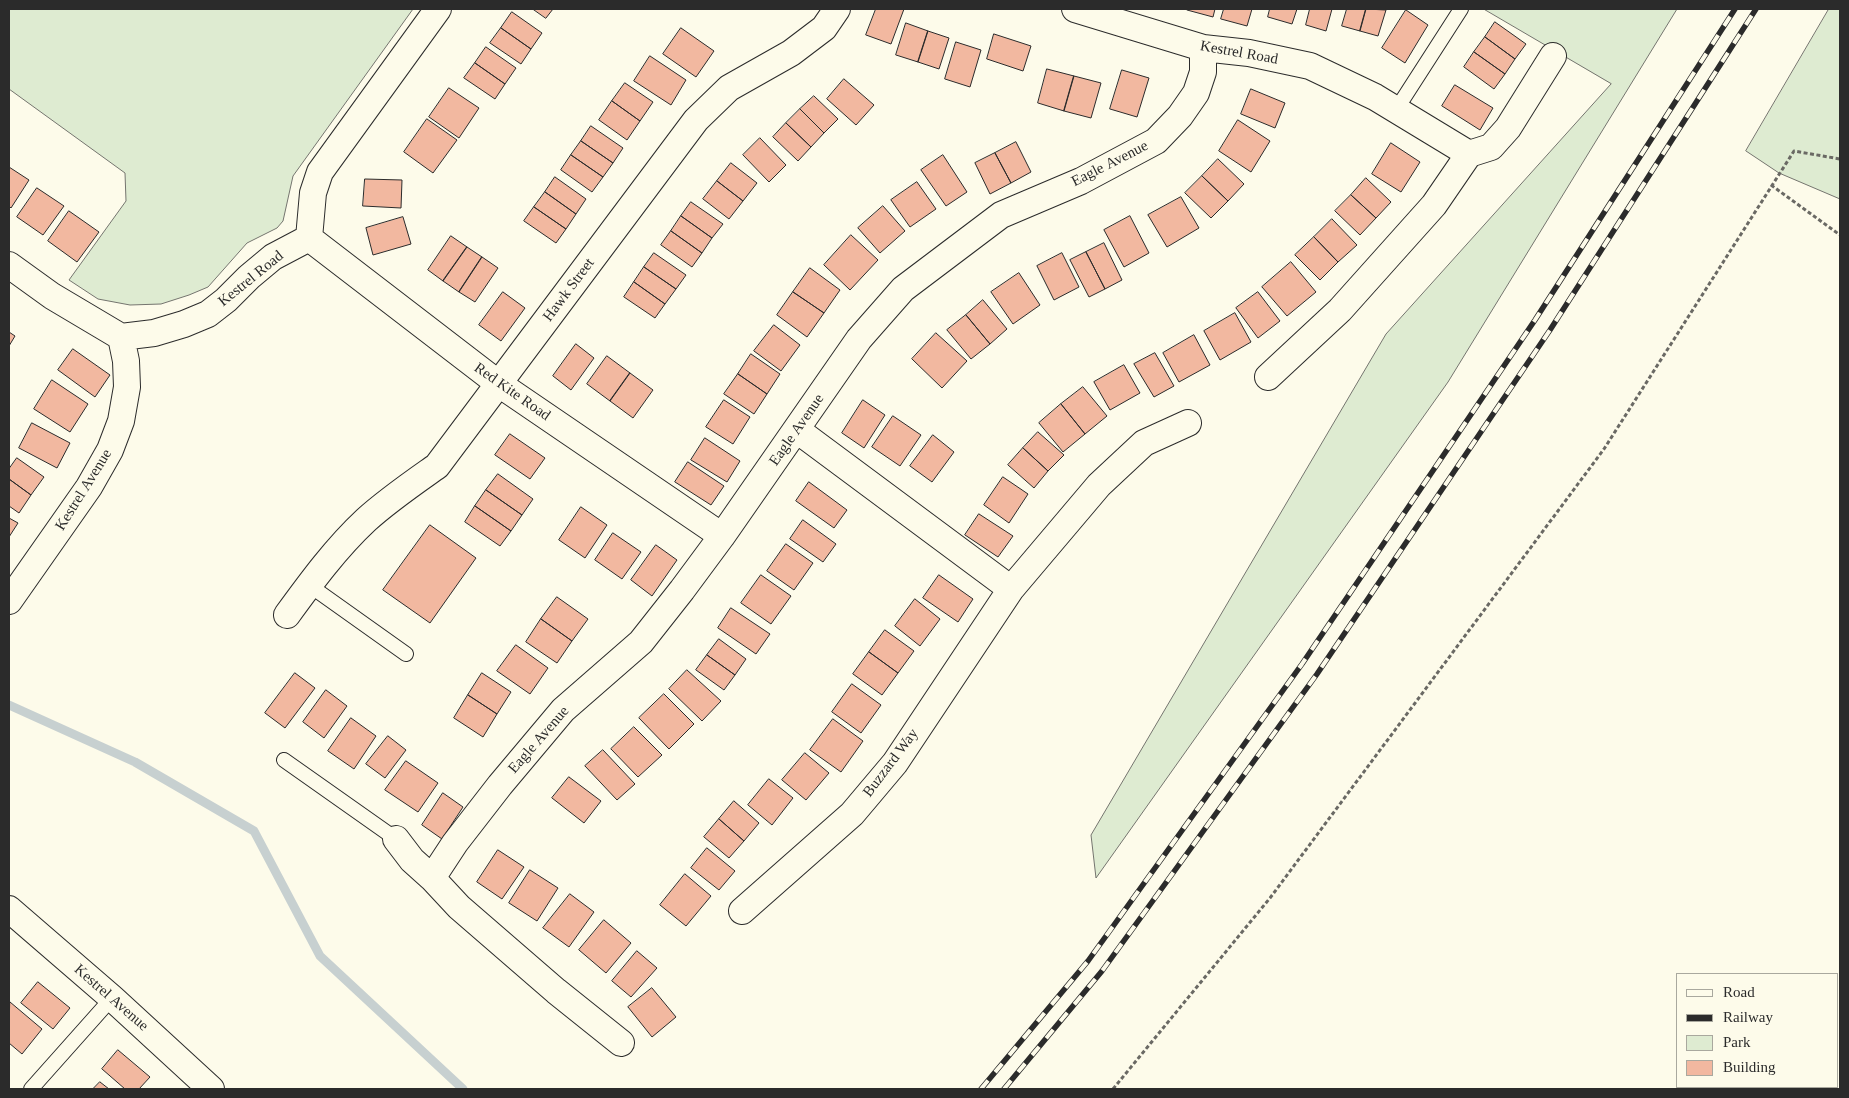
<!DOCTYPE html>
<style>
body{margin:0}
#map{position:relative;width:1849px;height:1098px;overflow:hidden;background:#fdfbea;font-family:"Times New Roman",serif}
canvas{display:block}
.frame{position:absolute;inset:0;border:10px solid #2b2b2b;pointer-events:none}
.legend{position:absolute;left:1676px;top:973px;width:162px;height:115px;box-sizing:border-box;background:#fdfbea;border:1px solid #a9a89e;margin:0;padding:6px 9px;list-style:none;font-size:15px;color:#2b2b2b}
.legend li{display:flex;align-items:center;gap:10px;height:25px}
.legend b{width:25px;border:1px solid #a9a89e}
</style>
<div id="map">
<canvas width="1849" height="1098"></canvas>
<div class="frame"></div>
<ul class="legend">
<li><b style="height:6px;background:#fdfbea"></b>Road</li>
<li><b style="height:6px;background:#2b2b2b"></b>Railway</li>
<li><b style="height:14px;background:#deebd1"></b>Park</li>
<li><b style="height:14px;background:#f2b8a0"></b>Building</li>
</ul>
</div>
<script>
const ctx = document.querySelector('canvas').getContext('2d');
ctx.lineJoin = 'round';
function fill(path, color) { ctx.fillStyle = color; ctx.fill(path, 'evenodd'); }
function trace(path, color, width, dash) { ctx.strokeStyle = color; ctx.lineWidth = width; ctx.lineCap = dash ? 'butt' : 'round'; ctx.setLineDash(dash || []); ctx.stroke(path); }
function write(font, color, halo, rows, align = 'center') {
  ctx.font = font + ' "Times New Roman",serif'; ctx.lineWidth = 4; ctx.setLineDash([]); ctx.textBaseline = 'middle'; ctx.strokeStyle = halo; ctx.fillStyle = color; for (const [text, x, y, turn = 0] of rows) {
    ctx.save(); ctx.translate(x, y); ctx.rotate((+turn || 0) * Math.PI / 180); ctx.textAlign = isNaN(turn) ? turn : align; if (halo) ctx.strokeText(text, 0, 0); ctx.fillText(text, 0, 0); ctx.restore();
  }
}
const green = new Path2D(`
 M9,9H413L293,176L283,221L277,228L247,243L208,287L189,295L161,304L130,305L98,299L69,280L126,201L125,173L9,89Z
 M1484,9H1677L1448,382L1096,878L1091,835L1386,334L1611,84Z
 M1829,9H1840V199L1779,173L1746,151Z`);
fill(green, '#deebd1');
trace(green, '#74746e', 1);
trace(new Path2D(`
 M9,705L135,762L254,831L320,956L463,1089`), '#c7d0d0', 9);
const building = new Path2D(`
 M533,9H553L546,18Z
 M876,9H904L891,44L866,35Z
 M1187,9H1215L1213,17L1187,10Z
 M1224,9H1252L1247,26L1221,19Z
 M1270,9H1297L1292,24L1268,17Z
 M1310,9H1332L1326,31L1306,25Z
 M1347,9H1366L1360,31L1342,26Z
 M1366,9L1386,10L1378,36L1360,31Z
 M1406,10L1428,25L1405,63L1382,48Z
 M512,12L542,33L531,49L501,28Z
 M1495,22L1526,44L1515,59L1485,37Z
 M906,23L928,31L918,62L896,55Z
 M501,28L531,49L521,64L490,43Z
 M681,28L714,51L696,77L663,54Z
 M928,31L949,38L939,69L918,62Z
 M994,34L1031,46L1023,71L987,59Z
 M1485,37L1515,59L1505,74L1474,52Z
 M956,42L981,50L970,87L945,79Z
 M486,47L516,68L505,84L475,63Z
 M1474,52L1505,74L1494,89L1464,67Z
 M650,56L686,80L671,105L634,81Z
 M475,63L505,84L495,99L464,78Z
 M1047,69L1074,76L1064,111L1038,103Z
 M1122,70L1149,78L1137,117L1110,109Z
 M1074,76L1101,83L1091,118L1064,111Z
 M844,79L874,105L856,125L827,99Z
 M625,83L653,102L640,121L612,101Z
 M1455,85L1493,108L1480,130L1442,106Z
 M449,88L479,108L459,138L429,117Z
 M1251,89L1285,103L1275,128L1241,114Z
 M814,96L838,119L824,133L800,109Z
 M612,101L640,121L627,140L599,120Z
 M800,109L824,133L811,147L786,123Z
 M427,119L457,140L433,173L404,152Z
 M1238,120L1270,141L1251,172L1219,151Z
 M786,123L811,147L798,161L773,137Z
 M591,126L623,148L613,163L581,141Z
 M760,138L786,165L769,182L743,155Z
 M581,141L613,163L603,177L571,155Z
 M1016,142L1031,172L1011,183L995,153Z
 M1391,143L1420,162L1401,192L1372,174Z
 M995,153L1011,183L990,194L975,163Z
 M571,155L603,177L592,192L561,170Z
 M943,155L967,192L946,206L921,170Z
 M1218,159L1244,184L1228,201L1202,176Z
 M731,163L757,183L743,201L717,181Z
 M9,167L29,180L11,208L9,206Z
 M1202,176L1228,201L1211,218L1185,193Z
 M555,177L586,199L576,214L545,192Z
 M1366,178L1391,202L1376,218L1351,195Z
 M365,179L402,180L401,208L363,206Z
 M717,181L743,201L729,219L703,199Z
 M917,182L936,209L910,227L891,200Z
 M37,188L64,206L43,235L17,217Z
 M545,192L576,214L566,229L534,207Z
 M1351,195L1376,218L1360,235L1335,211Z
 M1181,197L1199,228L1167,247L1148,215Z
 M691,202L723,224L712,238L681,216Z
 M883,206L905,231L880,253L858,228Z
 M534,207L566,229L556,243L524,221Z
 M69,211L99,232L77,262L48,241Z
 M681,216L712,238L702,253L671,231Z
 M1130,216L1149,253L1124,267L1104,230Z
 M403,217L411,244L373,255L366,228Z
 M1332,219L1357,245L1338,262L1314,237Z
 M671,231L702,253L692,267L661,245Z
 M851,235L878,260L850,290L824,265Z
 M451,236L467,247L443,281L428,270Z
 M1314,237L1338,262L1320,280L1295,255Z
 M1104,243L1122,280L1105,289L1086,252Z
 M467,247L482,257L459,292L443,281Z
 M1086,252L1105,289L1089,297L1070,260Z
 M654,253L686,275L676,289L644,267Z
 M1062,253L1079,287L1054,300L1037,266Z
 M482,257L498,268L475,302L459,292Z
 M1291,262L1316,292L1287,316L1262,287Z
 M644,267L676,289L665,304L634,282Z
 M810,268L840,290L824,313L793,292Z
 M1019,273L1040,305L1013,324L991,292Z
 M634,282L665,304L655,318L624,297Z
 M503,292L525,308L501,341L479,325Z
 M793,292L824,313L807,337L777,315Z
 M1258,292L1280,321L1258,338L1236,308Z
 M983,300L1007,329L990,344L966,315Z
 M1235,313L1251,342L1220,360L1204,331Z
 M966,315L990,344L971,359L947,330Z
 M774,325L800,345L781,371L754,351Z
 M9,332L15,336L9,346Z
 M936,333L967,361L942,388L912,359Z
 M1194,335L1210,365L1179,382L1163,353Z
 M576,344L594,358L571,390L553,376Z
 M73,349L110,375L95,397L58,370Z
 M1155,353L1174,386L1154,397L1134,364Z
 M751,354L780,374L767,394L738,374Z
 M607,356L630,373L610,401L587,384Z
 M1124,365L1140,393L1110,410L1094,382Z
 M630,373L653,390L633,418L610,401Z
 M738,374L767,394L754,414L724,394Z
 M52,380L88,404L70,432L34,409Z
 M1083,387L1107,416L1085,434L1061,404Z
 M724,400L750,417L733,444L706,427Z
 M863,400L885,415L864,448L842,433Z
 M1061,404L1085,434L1063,452L1039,423Z
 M893,416L921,435L900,466L872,447Z
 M32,423L70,443L57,468L19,448Z
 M1038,432L1064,455L1048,471L1023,448Z
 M510,434L545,458L530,479L495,455Z
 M933,435L954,452L932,482L910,466Z
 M705,438L740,461L727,482L691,460Z
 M1023,448L1048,471L1034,488L1008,465Z
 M17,458L44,477L31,495L9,479V469Z
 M688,462L724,486L711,505L675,482Z
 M498,474L533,499L522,515L486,490Z
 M1003,477L1028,494L1009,523L984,505Z
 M9,479L31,495L19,513L9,506Z
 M809,482L847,510L834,528L796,501Z
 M486,490L522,515L511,531L475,506Z
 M475,506L511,531L500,546L465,522Z
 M581,507L607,525L585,558L559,540Z
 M979,514L1013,536L998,557L965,535Z
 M9,518L18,523L9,537Z
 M803,520L836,544L823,562L790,539Z
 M430,525L476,558L430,623L383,590Z
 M613,533L641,552L622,579L595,560Z
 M786,544L813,563L794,590L767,571Z
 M656,545L677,560L652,596L631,580Z
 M761,575L791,596L771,624L741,603Z
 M939,575L973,599L958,622L923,598Z
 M557,597L588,619L572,641L541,619Z
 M915,599L940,619L920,646L895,626Z
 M731,608L770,634L756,654L718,628Z
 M541,619L572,641L557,663L526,642Z
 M885,630L914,651L898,673L869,652Z
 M719,639L746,659L735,675L707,655Z
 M516,645L548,668L530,694L497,671Z
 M869,652L898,673L882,695L853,674Z
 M707,655L735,675L724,690L696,670Z
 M687,670L721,701L702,721L669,689Z
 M295,673L315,688L285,728L265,713Z
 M482,673L511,692L497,714L468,695Z
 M852,684L881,705L861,733L832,712Z
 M326,690L347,706L324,738L303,722Z
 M664,694L694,724L669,749L639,718Z
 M468,695L497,714L483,737L454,718Z
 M351,718L376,736L354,769L328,751Z
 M833,719L863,741L841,772L810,750Z
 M634,727L662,755L638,777L611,749Z
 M388,736L406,750L385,778L366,764Z
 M603,750L635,784L617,800L585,766Z
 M805,753L829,773L806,800L782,780Z
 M406,761L438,783L418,812L385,790Z
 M569,777L601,801L584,823L552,798Z
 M769,779L793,798L772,825L748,805Z
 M443,793L463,807L442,839L422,825Z
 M734,801L759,823L744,841L719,819Z
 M719,819L744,841L729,858L704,837Z
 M707,848L735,871L719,890L691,868Z
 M498,850L524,867L502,899L477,882Z
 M530,870L558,888L537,921L509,903Z
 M685,874L711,896L686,926L660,905Z
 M570,894L594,912L569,947L543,928Z
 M604,920L631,943L606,973L579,950Z
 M637,951L657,968L631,997L612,981Z
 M38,982L70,1008L53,1029L21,1003Z
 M652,988L676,1017L652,1037L628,1007Z
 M10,1002L42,1029L22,1054L9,1043Z
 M118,1050L150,1077L139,1089H125L102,1069Z
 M100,1082L109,1089H93Z`);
fill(building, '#f2b8a0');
trace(building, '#2b2b2b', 1);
const service = new Path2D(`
 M1396,110L1461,9
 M309,585L406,654
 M284,760L396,839
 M31,1089L112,998`);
const minor = new Path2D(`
 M1075,9L1203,48L1249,53L1310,66L1375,97L1469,154L1434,205L1340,310L1268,377
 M1469,154L1491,147L1508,128L1553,56
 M309,238L499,384L722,536
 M9,265L52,296L121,337L154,333L184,324L208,314L226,300L249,277L273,257L309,238L313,193L320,172L438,9
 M797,430L1011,589
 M9,601L89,487L110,450L121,421L127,387L126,361L121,337
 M287,615C311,582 336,548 366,520C388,500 413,483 437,466L696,120L729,88L791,53L824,28L837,9
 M396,839L412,860L432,878L459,907L556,991L621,1043
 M432,878L455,843L500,785L563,710L641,642L682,590L722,536L859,339L903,289L1001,215L1081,181L1156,141L1180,116L1196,93L1203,72V48
 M9,909L112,998L211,1089
 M742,911L852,814L895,763L1011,589L1099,485L1144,443L1188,423`);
trace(service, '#2b2b2b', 16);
trace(minor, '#2b2b2b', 28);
trace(new Path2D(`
 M1771,185L1840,235
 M1113,1089L1270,898L1604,449L1794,151L1840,159`), '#6a6964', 3, [4, 2.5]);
trace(service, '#fdfbea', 14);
trace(minor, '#fdfbea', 26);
const rail = new Path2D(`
 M981,1089L1088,961L1302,664L1535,320L1735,9
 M1004,1089L1102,971L1317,674L1550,330L1756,9`);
trace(rail, '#2b2b2b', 5.5);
trace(rail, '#fdfbea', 4, [11]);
write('15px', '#2b2b2b', '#fdfbea', [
 ["Kestrel Road",1239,53,10],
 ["Eagle Avenue",1110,164,-27],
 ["Kestrel Road",251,279,-39],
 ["Hawk Street",569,290,-53],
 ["Red Kite Road",512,392,35],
 ["Eagle Avenue",797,430,-55],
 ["Kestrel Avenue",84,490,-58],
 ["Eagle Avenue",539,740,-49],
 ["Buzzard Way",891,763,-53],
 ["Kestrel Avenue",111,998,41]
]);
</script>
